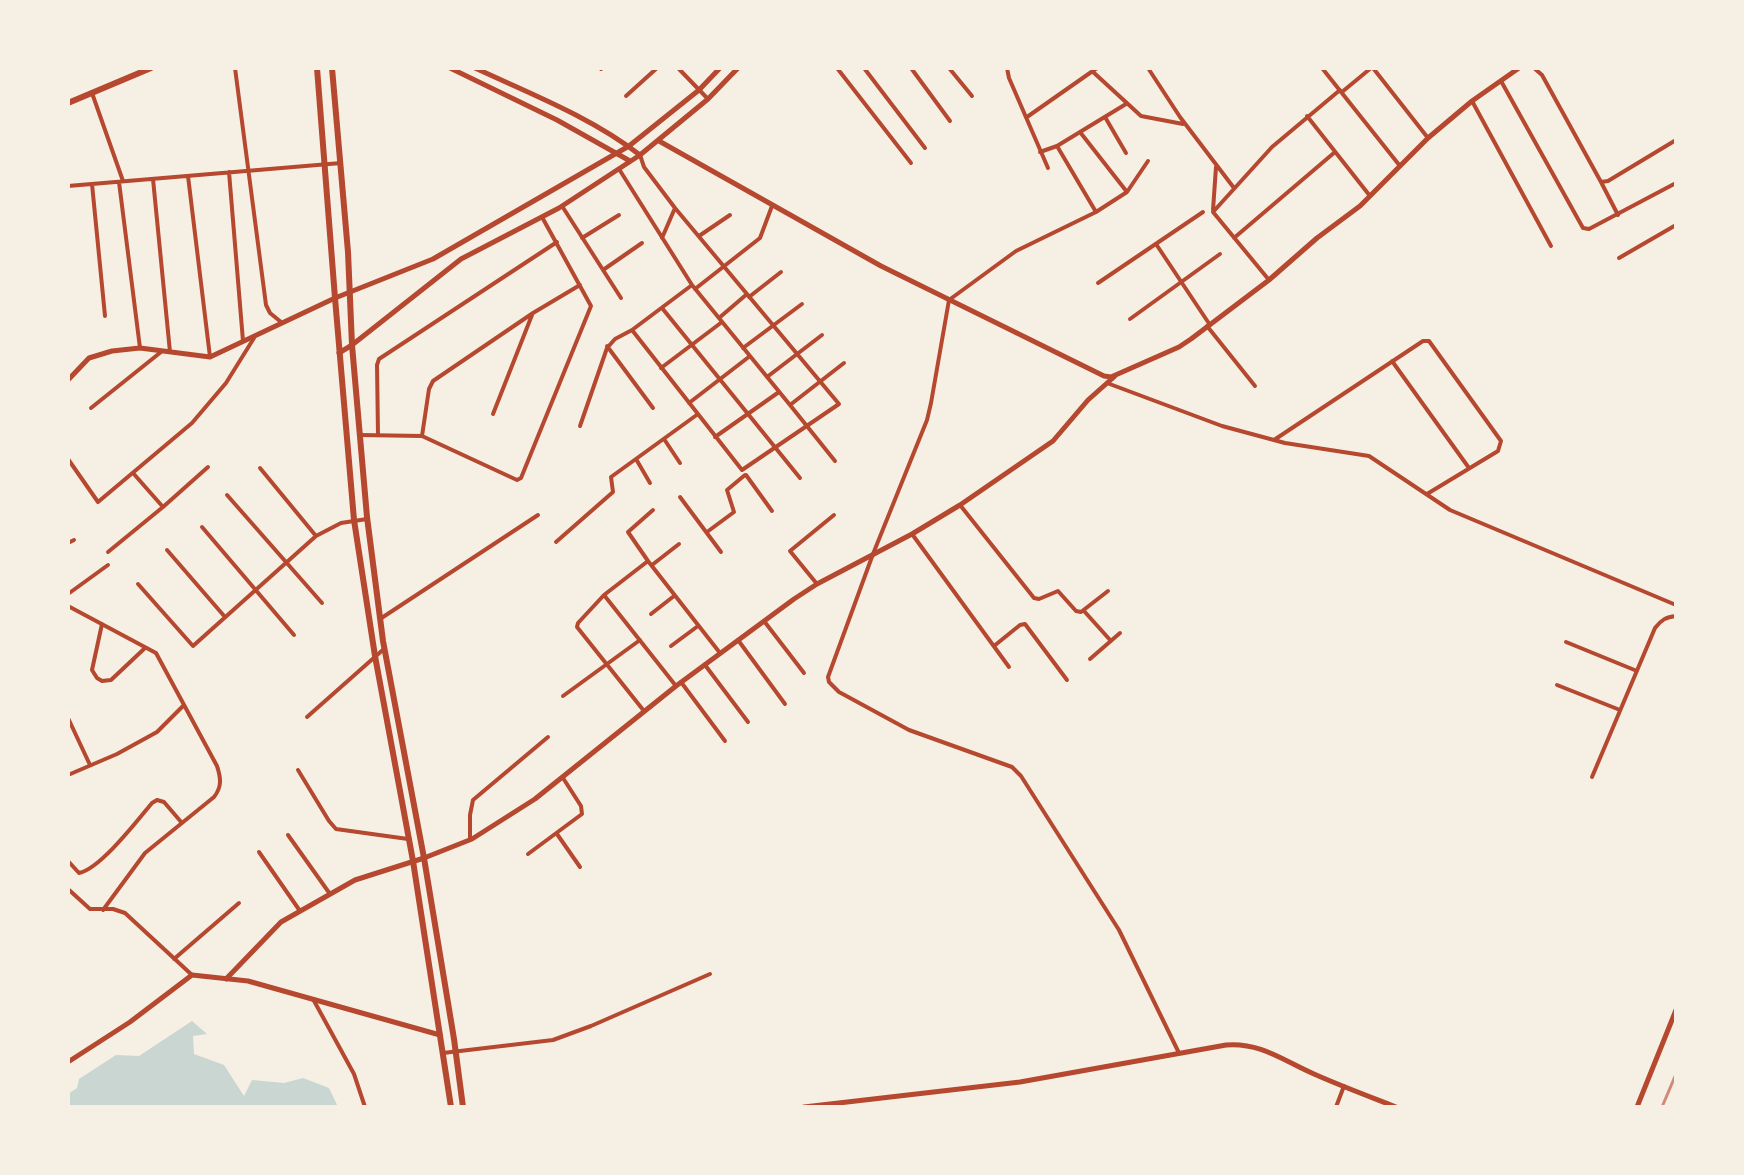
<!DOCTYPE html>
<style>
body{margin:0}
#map{position:relative;width:1744px;height:1175px;overflow:hidden;background:#f6efe4;font-family:"Titillium Web",sans-serif}
canvas{display:block}
.frame{position:absolute;inset:0;border:70px solid #f6efe4;pointer-events:none}
</style>
<div id="map">
<canvas width="1744" height="1175"></canvas>
<div class="frame"></div>
</div>
<script>
const ctx = document.querySelector('canvas').getContext('2d');
ctx.lineJoin = 'round';
function fill(path, color) { ctx.fillStyle = color; ctx.fill(path, 'evenodd'); }
function trace(path, color, width, dash) { ctx.strokeStyle = color; ctx.lineWidth = width; ctx.lineCap = dash ? 'butt' : 'round'; ctx.setLineDash(dash || []); ctx.stroke(path); }
fill(new Path2D(`
 M192,1021L207,1034L193,1036L194,1054L224,1065L244,1096L252,1080L284,1083L303,1078L329,1088L338,1107H68V1094L77,1088L79,1079L116,1055L139,1056Z`), '#c9d6d2');
trace(new Path2D(`
 M235,68L266,305L270,313L281,322
 M678,68L708,99
 M837,68L911,163
 M864,68L925,148
 M911,68L950,121
 M949,68L972,96
 M1007,68L1009,78L1048,168
 M1148,68L1180,117L1234,188
 M1322,68L1400,166
 M1373,68L1428,138
 M1534,68L1542,75L1601,182L1608,181L1676,140
 M601,69L602,68
 M1092,71L1141,116L1183,124
 M1501,81L1583,228L1589,229L1676,183
 M1342,92L1371,68
 M92,93L123,181
 M626,96L657,68
 M1472,101L1551,246
 M1307,116L1370,196
 M1027,117L1097,68
 M1105,117L1126,153
 M1080,132L1127,192
 M1057,146L1096,212L1016,251L949,300L931,403L927,420L873,554L828,677L829,682L839,692L909,730L1012,767L1021,776L1119,930L1179,1053
 M1040,152L1057,146L1126,104
 M640,155L644,167L675,208L839,404L742,470L632,330L692,285L790,405L835,461
 M619,169L692,285
 M229,172L243,341
 M188,176L210,357
 M153,179L170,352
 M119,182L140,348
 M1601,182L1618,215
 M92,184L105,316
 M68,186L341,163
 M562,206L621,298
 M1213,210L1216,167
 M1096,212L1127,192L1148,161
 M699,236L730,215
 M582,238L619,215
 M662,238L675,208
 M1234,238L1335,152
 M1156,244L1210,325
 M1619,258L1676,225
 M603,270L642,243
 M1269,280L1213,212L1272,147L1340,90
 M1098,283L1203,212
 M695,289L760,238L772,206
 M749,297L781,272
 M662,308L800,478
 M719,318L747,294
 M1130,319L1220,254
 M1207,326L1255,386
 M607,346L653,408
 M743,348L802,304
 M1392,361L1469,468
 M661,368L722,322
 M767,377L822,335
 M1107,383L1222,426L1285,443L1369,456L1450,510L1676,605
 M689,403L750,356
 M790,405L844,363
 M91,408L161,352
 M493,414L532,315
 M580,426L607,348L615,339L632,330
 M360,435L422,436L517,480L521,478L591,306L542,217
 M378,435L377,365L379,359L557,242
 M422,436L429,389L433,381L533,313L580,285
 M715,437L779,392
 M664,439L680,463
 M1274,440L1423,341H1429L1501,441L1498,451L1427,494
 M68,459L98,502L192,423L226,383L254,338
 M636,459L650,483
 M260,468L316,536
 M746,475L772,511
 M227,495L322,603
 M680,497L721,552
 M960,505L1034,598L1039,599L1058,591L1076,611L1081,612L1108,591
 M163,507L208,467
 M653,510L628,532L648,561L604,595L676,686
 M202,527L294,635
 M707,532L734,512L727,490L745,475
 M912,534L1009,667
 M556,542L613,492L611,477L698,414
 M68,543L74,540
 M167,550L225,617
 M108,552L163,507L133,473
 M648,561L720,653
 M652,565L679,544
 M138,584L193,646L316,536L341,523L367,519
 M817,584L790,551L834,515
 M68,594L108,565
 M604,595L578,623L577,627L644,711
 M68,606L156,653L217,766C221,778 222,787 214,797L145,853L103,910
 M1084,611L1111,641
 M651,614L674,596
 M380,619L538,515
 M764,621L804,673
 M102,624L92,670L97,678L102,681L111,680L145,648
 M738,640L785,704
 M1566,642L1637,671
 M671,646L698,626
 M994,646L1020,625L1025,624L1067,680
 M1090,659L1120,633
 M705,665L748,722
 M681,682L725,741
 M1557,685L1620,710
 M563,696L640,640
 M307,717L385,648
 M68,718L90,765
 M298,770L329,821L336,829L408,839
 M68,775L117,754L157,732L184,705
 M1592,777L1655,628C1661,620 1666,617 1676,616
 M557,834L580,867
 M288,835L330,894
 M470,839V815L473,800L548,737
 M259,852L300,911
 M528,854L582,814L581,806L563,778
 M68,861L79,873C100,869 137,821 152,803L157,800L164,802L182,823
 M68,889L90,909H113L125,913L192,975
 M174,959L239,903
 M313,999L354,1074L365,1107
 M443,1053L553,1040L591,1026L710,974
 M1336,1107L1344,1086`), '#b5482f', 4);
trace(new Path2D(`
 M450,68L557,120L630,161
 M475,68C531,94 591,117 640,155
 M659,141L881,266L1104,376L1111,377L1179,347L1191,339L1269,280L1317,238L1360,206L1428,138L1472,101L1519,68
 M339,353L352,345L461,259L559,208L640,155L708,99L738,68
 M68,380L89,358L112,351L140,348L210,357L335,298L433,259L629,146L699,90L720,68
 M226,979L281,922L355,880L424,858L472,839L535,799L676,686L794,599L817,584L912,534L960,505L1053,441L1088,400L1115,376
 M68,1062L130,1022L192,975L248,981L440,1035
 M804,1107L1020,1082L1226,1045C1260,1042 1284,1061 1314,1074C1341,1086 1368,1096 1396,1107
 M1637,1107L1676,1010`), '#b5482f', 5);
trace(new Path2D(`
 M68,103L151,68`), '#b5482f', 6);
trace(new Path2D(`
 M317,68L335,298L354,520L375,656L413,861L451,1107
 M332,68L348,252L352,345L367,517L383,641L424,858L454,1039L463,1107`), '#b5482f', 6);
trace(new Path2D(`
 M1662,1107L1676,1074`), '#cf8b77', 3);
</script>
